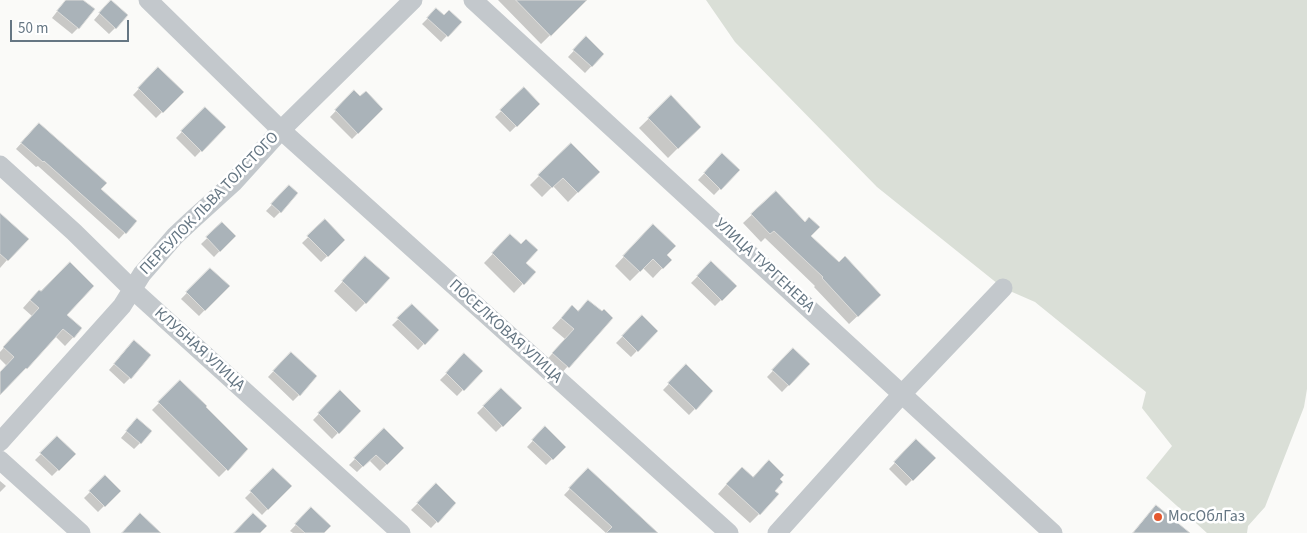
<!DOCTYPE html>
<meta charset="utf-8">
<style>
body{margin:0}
#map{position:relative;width:1307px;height:533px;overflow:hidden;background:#fafaf8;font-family:"Source Sans 3",sans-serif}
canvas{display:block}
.scale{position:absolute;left:10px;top:20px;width:119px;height:22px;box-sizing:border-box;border:2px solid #657683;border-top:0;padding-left:6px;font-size:15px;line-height:18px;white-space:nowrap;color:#657683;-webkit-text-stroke:4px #fff;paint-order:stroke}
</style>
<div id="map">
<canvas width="1307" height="533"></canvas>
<div class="scale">50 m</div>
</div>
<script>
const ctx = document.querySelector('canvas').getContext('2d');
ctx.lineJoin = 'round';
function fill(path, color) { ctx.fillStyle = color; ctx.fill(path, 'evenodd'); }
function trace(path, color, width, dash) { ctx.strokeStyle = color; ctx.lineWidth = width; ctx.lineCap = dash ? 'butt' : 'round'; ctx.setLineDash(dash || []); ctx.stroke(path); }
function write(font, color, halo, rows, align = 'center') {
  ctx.font = font + ' "Source Sans 3",sans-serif'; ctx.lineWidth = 5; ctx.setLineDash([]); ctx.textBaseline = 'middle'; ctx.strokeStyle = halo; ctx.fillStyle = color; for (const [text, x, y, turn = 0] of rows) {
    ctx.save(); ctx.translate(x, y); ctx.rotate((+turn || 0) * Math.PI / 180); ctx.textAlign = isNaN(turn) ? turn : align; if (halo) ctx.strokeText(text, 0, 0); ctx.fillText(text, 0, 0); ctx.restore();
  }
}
fill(new Path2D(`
 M706,0H1307V389L1304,407L1265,507L1248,526L1247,533H1207L1146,478L1172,446L1142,408L1146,392L1035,302L1003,288L877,187L735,42Z`), '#dadfd7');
fill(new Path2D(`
 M66,0H81L78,28L72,34L52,18Z
 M498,0H576L581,5L541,44Z
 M105,7L115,28L109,34L94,20Z
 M436,10L444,17L460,22L441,42L422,24Z
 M586,38L603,54L585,73L568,57Z
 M158,69L182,92L156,118L133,95Z
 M524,89L539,104L510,132L495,117Z
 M354,92L360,98L382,109L352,139L330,117Z
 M671,97L699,127L668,158L639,128Z
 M205,108L224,127L195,157L176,138Z
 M33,130L136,221L119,239L38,166L36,167L16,149Z
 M571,144L598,172L568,202L553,186L542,197L530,185Z
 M722,155L738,170L714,195L698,180Z
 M776,192L810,236L839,263L880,295L849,324L814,287L815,286L765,238L761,242L743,223Z
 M283,193L280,212L274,218L266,211Z
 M0,219L7,260L0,268Z
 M325,221L344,240L321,262L302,243Z
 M222,224L234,236L214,257L201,244Z
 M653,226L666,255L670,260L653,278L643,268L630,281L615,266Z
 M510,236L525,263L534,272L514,293L484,263Z
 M711,263L735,286L715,306L691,283Z
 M356,267L365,303L356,312L334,291Z
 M210,269L228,286L199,316L181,299Z
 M31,299L65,315L81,329L65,346L55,336L26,368L18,376V375L0,393V373L7,366L0,359V352L32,316L23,308Z
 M412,306L437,330L418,350L392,325Z
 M578,312L611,318L559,376L544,363L565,339L552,328L563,316Z
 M642,317L656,331L631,357L616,343Z
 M128,348L130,378L124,384L109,370Z
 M793,350L809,364L782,392L767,377Z
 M465,355L481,371L457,396L440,380Z
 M285,359L299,395L293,401L268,377Z
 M686,366L712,391L689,415L663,390Z
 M180,382L247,449L219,477L152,410Z
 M501,389L520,408L496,432L477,413Z
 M340,392L359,411L332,439L313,420Z
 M131,426L140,443L134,449L121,438Z
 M545,428L564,447L546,465L527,447Z
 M384,430L403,448L380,471L369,460L357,472L349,465Z
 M57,438L74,454L52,476L35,460Z
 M916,441L934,458L906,486L889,469Z
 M273,470L290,486L262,515L245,498Z
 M582,476L648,533H606L564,495Z
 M105,477L119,491L98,512L84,498Z
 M733,477L778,479L774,491L759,514L750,523L718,494Z
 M0,481L6,486L0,492Z
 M436,485L455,503L431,528L411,510Z
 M311,509L322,533H293L290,531Z`), '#0003');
const building = new Path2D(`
 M66,0H83L95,9L79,29L57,11Z
 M111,0L128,15L116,29L99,13Z
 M516,0H587L551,36Z
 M436,8L444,15L449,10L462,22L448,37L427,18Z
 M586,36L604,54L592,67L573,50Z
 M158,67L184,92L163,113L138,88Z
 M524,87L540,104L517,127L500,110Z
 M354,90L360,96L366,91L383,109L358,134L335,110Z
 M671,95L701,127L678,149L648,118Z
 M205,107L226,127L202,152L181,131Z
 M39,123L107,183L101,189L137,221L126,234L44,161L43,162L21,143Z
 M571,143L600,172L578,193L563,178L552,188L538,175Z
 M722,153L740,170L721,190L704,173Z
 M289,185L298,193L281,213L271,204Z
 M776,191L805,222L809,217L820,227L811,236L839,262L845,256L881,295L858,317L822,278L823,277L774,231L770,234L751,214Z
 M0,213L29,239L8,261L0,254Z
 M325,219L345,240L328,257L307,236Z
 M222,222L236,236L220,252L206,237Z
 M653,224L676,246L667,255L672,260L663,269L653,259L640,272L623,256Z
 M510,234L521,244L526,239L538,250L526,263L536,272L524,285L492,253Z
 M365,256L390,278L366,304L342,281Z
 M711,261L737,286L722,301L697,276Z
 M70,262L94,286L67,315L82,328L74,338L63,329L27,369L26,368L0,395V372L14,357L3,347L39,308L30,300L39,290L41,291Z
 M210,268L230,286L205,311L186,292Z
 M588,300L602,311L604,309L613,318L569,368L552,353L574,329L561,318L572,305L578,311Z
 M412,304L439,330L425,345L397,318Z
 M642,315L658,331L638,352L622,336Z
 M134,340L151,355L131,379L114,364Z
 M793,348L810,364L789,386L772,370Z
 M291,352L317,376L300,396L273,371Z
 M464,353L483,371L464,391L446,373Z
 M686,364L713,391L696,410L668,383Z
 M180,380L207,406L206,407L248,449L228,471L158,402Z
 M501,388L522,408L503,427L483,406Z
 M340,390L361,411L339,434L318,413Z
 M137,418L152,431L141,444L126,431Z
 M545,426L566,447L553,460L532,440Z
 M384,428L404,448L387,465L376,455L363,467L354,458Z
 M57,436L76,454L59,471L40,453Z
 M916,439L936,458L913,481L894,462Z
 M769,460L784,475L780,479L783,482L775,491L779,494L760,515L726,484L742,467L753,477Z
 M273,468L292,486L268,510L250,491Z
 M588,468L614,492L658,533H606L612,527L569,488Z
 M105,475L121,491L105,507L89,491Z
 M436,483L456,503L438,523L417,503Z
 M1156,505L1190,533H1133Z
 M311,507L331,526L324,533H305L295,524Z
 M140,513L161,533H122Z
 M253,513L267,526L260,533H234Z`);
fill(building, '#aab3b9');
trace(building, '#dcdcda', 1);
trace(new Path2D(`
 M148,0L281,130L729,533
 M473,0L1053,533
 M0,165L74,232L132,289L401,533
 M0,442L122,306L142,274L175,236L191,221L233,183L281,130L413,0
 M0,460L81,533
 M777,533L902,394L1003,288`), '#c3c8cc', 19);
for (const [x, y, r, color] of [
 [1158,517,5,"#e4572e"]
]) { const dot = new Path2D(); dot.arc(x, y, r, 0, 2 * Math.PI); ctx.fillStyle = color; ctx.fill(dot); trace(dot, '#fff', 2); }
write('16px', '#657683', '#fff', [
 ["ПЕРЕУЛОК ЛЬВА ТОЛСТОГО",210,204,-46],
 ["УЛИЦА ТУРГЕНЕВА",764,266,43],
 ["ПОСЕЛКОВАЯ УЛИЦА",505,332,42],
 ["КЛУБНАЯ УЛИЦА",199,350,42]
]);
write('16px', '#657683', '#fff', [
 ["МосОблГаз",1168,517]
], 'left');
</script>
